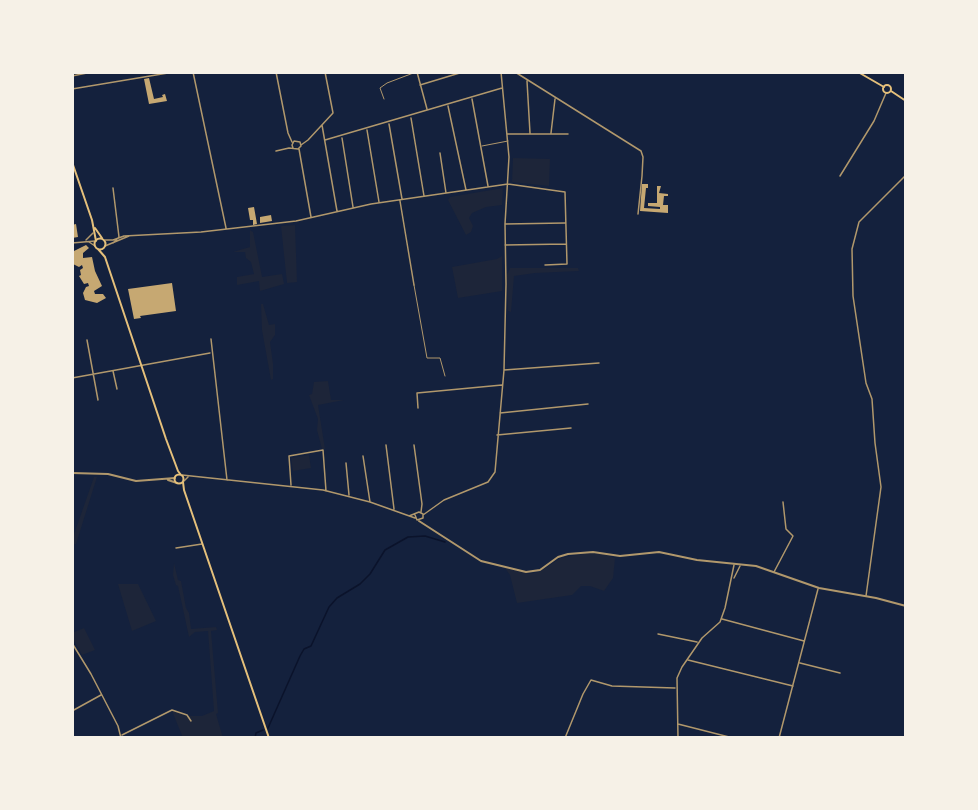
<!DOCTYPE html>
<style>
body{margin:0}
#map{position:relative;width:978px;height:810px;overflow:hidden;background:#14213d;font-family:Lora,serif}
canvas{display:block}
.frame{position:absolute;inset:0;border:74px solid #f6f1e7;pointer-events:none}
</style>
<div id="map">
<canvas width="978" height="810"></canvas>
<div class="frame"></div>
</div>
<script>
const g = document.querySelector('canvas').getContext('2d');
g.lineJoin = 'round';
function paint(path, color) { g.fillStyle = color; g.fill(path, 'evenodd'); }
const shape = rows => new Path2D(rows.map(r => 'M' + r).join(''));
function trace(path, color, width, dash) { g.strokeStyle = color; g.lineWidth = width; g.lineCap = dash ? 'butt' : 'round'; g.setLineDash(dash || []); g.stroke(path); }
paint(shape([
 [513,158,550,159,549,186,512,182],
 [503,188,502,205,486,207,472,213,469,218,473,226,471,232,466,235,448,200,450,197],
 [295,225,297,282,287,283,281,226],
 [250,230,253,232,262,277,282,274,284,284,260,291,259,281,237,285,237,277,254,274,251,262,246,258,245,252,233,252,250,247],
 [502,256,502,291,458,298,452,267,497,259],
 [510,268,578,268,579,271,535,273,514,276,511,312,508,311,507,275],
 [261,304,263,304,269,325,275,324,275,335,270,342,273,364,273,379,271,380,262,330],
 [328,381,331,400,344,400,318,405,325,449,322,449,317,430,318,419,309,395,312,394,314,382],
 [309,455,311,468,293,471,291,458],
 [94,477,97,477,76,544,72,545,72,540],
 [589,553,603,554,615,558,613,578,604,591,590,586,581,586,572,595,517,603,510,575,505,568,529,574,539,572,561,558],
 [174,563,178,580,181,581,186,608,189,613,191,629,216,627,217,630,211,631,218,713,216,714,223,738,183,738,172,711,187,716,202,716,214,711,208,631,195,632,189,637,178,586,176,585,173,575],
 [118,584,138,584,156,621,132,631],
 [84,628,95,650,82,655,72,637,72,633]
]), '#1d2539');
trace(shape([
 [268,728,300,656,304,649,311,646,329,607,337,598,360,584,370,574,385,550,408,537,425,536,445,542],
 [255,738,256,733,263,730]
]), '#0b132b', 1.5);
paint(shape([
 [149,78,154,99,163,97,162,95,165,94,167,101,149,104,144,79],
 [642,184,648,184,648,188,646,188,644,208,660,209,660,207,648,206,648,203,657,203,657,186,661,186,659,193,668,194,668,196,664,196,663,205,668,205,668,213,640,211],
 [254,207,257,224,253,225,253,220,250,220,248,208],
 [271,215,272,221,260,223,260,217],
 [76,224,78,237,72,238,72,225],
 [86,245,89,248,83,253,83,258,92,257,95,271,102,286,94,291,95,294,103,294,106,298,97,303,85,300,83,293,86,287,89,286,88,283,84,284,79,276,81,275,80,270,83,268,82,265,79,267,73,264,72,260,74,251],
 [172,283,176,311,140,316,141,318,134,319,128,289]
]), '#c6a872');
trace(shape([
 [384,99,380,88,387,83,416,72],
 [414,285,427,358,440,358,445,376]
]), '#b1986c', 1);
trace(shape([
 [482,146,508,141]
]), '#b1986c', 1);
trace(shape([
 [193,72,226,228],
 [276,72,288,133,292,142],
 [417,72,427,109],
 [515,72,641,151,643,157,642,176,638,214],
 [72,76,92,72],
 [527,81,530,133],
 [420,85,463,72],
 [72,89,174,72],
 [472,99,488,186],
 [448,106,466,190],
 [411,118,424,196],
 [389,124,402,199],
 [322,125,337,211],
 [367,130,379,202],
 [551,133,555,99],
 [507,134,568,134],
 [342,138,353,207],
 [325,140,502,88],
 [301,145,308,140,333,113,325,72],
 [299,149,311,217],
 [276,151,289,148,298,149,301,146,300,142,294,141,292,145,293,148],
 [440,153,446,193],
 [840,176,874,121,886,93],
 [400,201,414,285],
 [505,224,565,223],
 [86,240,93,233],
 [105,240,113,240,124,236,201,232,296,221,371,204,508,184,565,192,567,264,545,265],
 [89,242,95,246],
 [72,243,95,241],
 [113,243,119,237,113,188],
 [505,245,566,244],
 [105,246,129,236],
 [211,339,227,480],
 [87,340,98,400],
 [504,370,599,363],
 [113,371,117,389],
 [72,378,210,353],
 [418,408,417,393,502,385],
 [500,413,588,404],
 [497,435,571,428],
 [386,445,394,509],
 [414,445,422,504,421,512],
 [363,456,370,502],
 [346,463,349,495],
 [182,475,323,490,370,502,415,518],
 [184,481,188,477],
 [291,485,289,456,323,450,326,491],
 [423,515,444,500,488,482,495,472,504,370,506,284,505,224,509,157,501,72],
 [409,516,419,512,423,514,423,518,417,520,415,515],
 [176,548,202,544],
 [774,572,793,536,786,529,783,502],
 [734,578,740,566],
 [866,596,881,487,875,443,872,399,866,383,853,296,852,249,859,222,906,175],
 [722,619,804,641],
 [658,634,697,642],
 [72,643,91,674,118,726,121,738],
 [688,660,793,686],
 [800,663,840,673],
 [72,711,101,695],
 [678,724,733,738],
 [122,735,172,710,187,715,191,721],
 [565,738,583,694,591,680,612,686,675,688],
 [678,738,677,678,682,667,702,638,720,622,725,608,734,565],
 [779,738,818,589]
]), '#b1986c', 1.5);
trace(shape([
 [72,473,108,474,136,481,175,478],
 [168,480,177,483],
 [419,521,481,561,526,572,540,570,558,557,568,554,593,552,620,556,659,552,697,560,756,566,819,588,876,598,906,606]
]), '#b1986c', 2);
trace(shape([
 [858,72,884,87],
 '883 89a4 4 0 1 1 8 0a4 4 0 1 1-8 0Z',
 [891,91,906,101],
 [72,162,92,220,96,241],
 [95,228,102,238],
 '94.5 244a5.5 5.5 0 1 1 11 0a5.5 5.5 0 1 1-11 0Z',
 [98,249,105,257,166,439,178,471,181,475],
 '174.5 479a4.5 4.5 0 1 1 9 0a4.5 4.5 0 1 1-9 0Z',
 [183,482,184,490,269,738]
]), '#e5c07b', 2);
</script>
